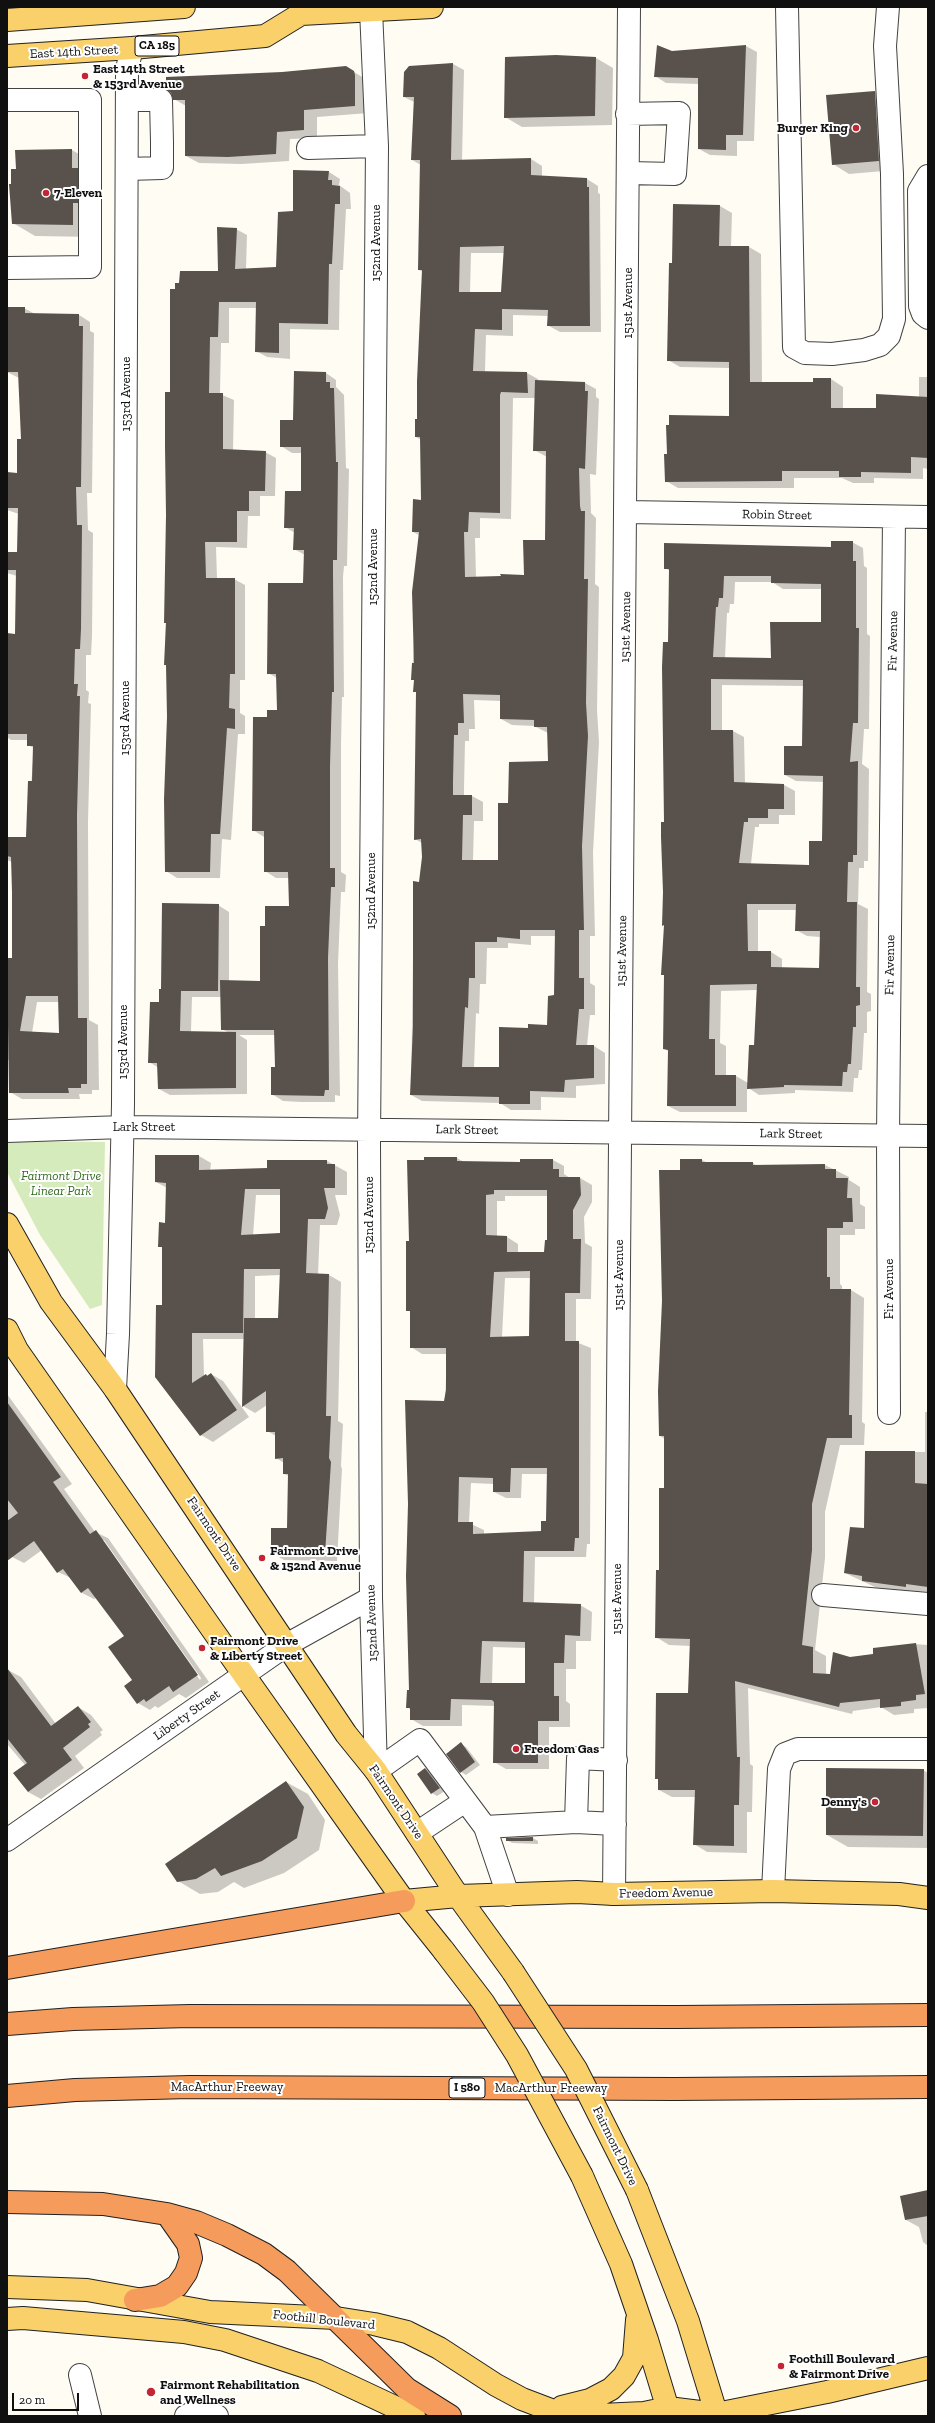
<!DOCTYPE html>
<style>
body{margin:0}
#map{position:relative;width:935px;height:2423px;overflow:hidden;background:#fffcf4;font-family:"Zilla Slab",serif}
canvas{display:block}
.frame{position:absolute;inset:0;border:8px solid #101010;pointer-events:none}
.scale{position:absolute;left:12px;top:2393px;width:67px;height:18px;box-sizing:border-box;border:2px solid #101010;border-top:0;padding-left:5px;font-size:12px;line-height:14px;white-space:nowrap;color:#101010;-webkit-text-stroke:3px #fff;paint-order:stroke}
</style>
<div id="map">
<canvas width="935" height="2423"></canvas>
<div class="frame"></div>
<div class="scale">20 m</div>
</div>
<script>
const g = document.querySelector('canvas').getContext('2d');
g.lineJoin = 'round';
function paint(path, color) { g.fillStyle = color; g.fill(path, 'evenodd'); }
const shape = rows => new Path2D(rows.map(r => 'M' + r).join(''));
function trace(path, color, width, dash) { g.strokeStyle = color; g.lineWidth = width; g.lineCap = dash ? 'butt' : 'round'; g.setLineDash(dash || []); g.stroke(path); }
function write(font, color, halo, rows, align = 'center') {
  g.font = font + ' "Zilla Slab",serif'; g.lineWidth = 4; g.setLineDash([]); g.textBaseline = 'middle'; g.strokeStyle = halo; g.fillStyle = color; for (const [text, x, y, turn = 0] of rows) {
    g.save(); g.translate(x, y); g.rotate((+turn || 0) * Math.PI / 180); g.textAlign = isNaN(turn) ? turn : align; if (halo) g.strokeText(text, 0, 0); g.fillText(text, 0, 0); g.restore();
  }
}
paint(shape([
 [7,1138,9,1141,105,1142,102,1305,90,1309,40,1235,7,1172]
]), '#d6ebbc');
paint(shape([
 [746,46,757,52,754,141,737,141,737,156,710,155,699,149,699,84,666,83,655,76],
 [596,58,613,68,612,125,522,127,505,117],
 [453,64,464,70,462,161,531,159,542,166,542,177,587,179,598,186,598,193,600,194,601,332,560,332,549,326,549,316,513,315,513,336,486,335,485,372,527,373,538,379,538,382,585,383,596,389,596,397,599,399,596,475,590,474,591,513,596,518,595,584,599,587,597,710,599,742,593,853,595,936,590,936,590,983,595,986,595,1015,590,1015,587,1046,594,1046,605,1053,605,1084,576,1086,576,1098,541,1097,541,1110,511,1110,500,1103,422,1101,411,1095,414,882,420,883,423,857,422,843,415,839,417,693,414,691,415,681,412,679,419,535,413,532,422,501,421,440,416,437,418,420,423,272,419,270,421,165,412,160,414,102,404,97],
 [471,253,505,253,504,293,470,293],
 [513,398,536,398,534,450,547,457,546,541,525,577,476,578,475,538,480,538,480,518,511,519],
 [474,700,501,701,501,719,512,725,534,726,548,733,549,762,509,804,499,861,473,861,474,821,483,821,483,802,472,796,464,796,464,789,465,741,469,741,469,729,475,729],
 [531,936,556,936,555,996,548,1026,529,1029,500,1068,474,1068,476,1013,479,1014,480,984,486,984,487,948,508,948,508,943,531,945],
 [346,67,367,80,369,113,317,117,317,138,290,139,289,161,242,164,199,163,186,156,186,106,174,99,282,73],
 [875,92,891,102,895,170,849,174,833,164],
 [72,150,94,163,95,237,35,236,13,223,17,170],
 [329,172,340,179,339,185,350,193,351,209,346,209,343,270,340,270,339,330,290,329,290,359,267,357,256,351,256,308,229,308,229,343,221,343,220,394,234,400,233,451,265,452,276,458,275,496,260,496,260,516,248,516,247,548,216,547,217,579,234,579,245,585,245,680,240,680,240,713,245,716,245,734,238,734,231,840,222,839,220,878,177,878,166,871,168,717,167,666,165,665,170,394,176,290,218,272,236,229,247,235,246,269,277,268,294,212],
 [720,206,732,213,731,247,749,247,761,254,762,383,814,383,831,379,843,387,843,409,877,409,919,397,919,377,928,377,928,469,923,468,923,479,874,478,874,483,853,483,842,478,794,478,794,488,678,488,666,481,730,417,730,368,680,367,668,360,673,264],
 [7,308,24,308,35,314,79,315,90,322,90,331,94,333,92,493,87,493,88,530,93,533,92,636,91,655,86,655,86,690,89,692,88,703,91,704,88,822,89,1020,98,1025,99,1090,92,1090,92,1094,79,1094,80,1099,22,1099,10,1092,10,1060,7,1060,7,959,13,959,12,862,7,860,7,838,27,838,34,748,28,745,28,740,11,740,7,737,7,634,16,635,17,576,7,573,7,553,18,553,19,514,7,510,7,473,18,474,22,440,19,378,7,372],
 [37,1002,59,1002,60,1035,32,1033],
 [326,373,336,380,336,387,344,395,346,468,349,469,347,566,344,566,343,577,344,697,342,697,341,746,341,872,346,875,345,892,341,892,338,964,340,1096,335,1095,335,1102,301,1102,283,1101,272,1094,276,1068,276,1035,239,1035,247,1040,247,1094,170,1095,159,1089,159,1068,149,1062,162,990,218,905,229,912,229,981,261,982,266,927,290,907,290,878,276,878,265,871,264,837,253,830,268,718,278,711,277,678,268,673,304,584,305,555,294,549,295,533,285,527,302,492,302,453,292,453,281,446,293,421],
 [192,997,221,997,222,1029,229,1033,191,1032],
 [852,542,863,548,864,566,867,568,867,634,870,636,869,729,864,729,862,764,869,769,868,861,864,861,864,868,859,868,858,904,868,909,867,992,871,994,871,1011,867,1012,867,1033,864,1033,862,1070,859,1070,858,1078,854,1078,853,1092,795,1090,795,1093,759,1095,747,1087,747,1112,680,1112,668,1106,668,1051,664,1048,665,976,662,974,665,926,663,925,670,571,665,568,832,548],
 [735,582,772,582,783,589,822,589,822,623,772,659,725,658,727,613,729,613,730,604,734,604],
 [722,685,804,686,803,747,785,775,796,781,824,782,823,842,810,866,751,864,755,827,759,827,759,824,779,824,779,815,795,815,795,791,784,785,745,783,744,737,733,731,722,731],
 [758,910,796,910,796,930,807,936,820,937,820,969,782,969,782,959,771,952,758,952],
 [757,990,755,1046,748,1083,736,1076,726,1076,726,1046,720,1043,721,991],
 [199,1156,211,1163,210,1171,268,1169,327,1161,347,1172,347,1195,335,1195,340,1215,337,1225,320,1225,318,1275,329,1275,341,1282,338,1421,343,1424,341,1466,342,1469,337,1561,284,1560,272,1553,288,1529,289,1476,284,1474,284,1463,276,1458,276,1436,267,1431,267,1405,255,1413,243,1406,244,1339,203,1339,204,1376,211,1374,223,1381,249,1417,213,1442,201,1435,163,1306,163,1248,159,1246,166,1224,167,1188,156,1182],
 [256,1195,281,1195,281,1234,253,1236],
 [281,1275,279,1319,255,1319,255,1276],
 [425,1158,457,1158,464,1162,521,1163,553,1160,564,1166,564,1174,570,1178,580,1178,592,1185,592,1202,584,1217,585,1243,592,1247,591,1299,576,1299,576,1342,591,1348,590,1544,587,1544,586,1557,535,1557,534,1603,580,1605,592,1612,591,1641,576,1641,576,1669,566,1669,566,1701,570,1704,570,1727,549,1727,549,1769,506,1769,494,1762,495,1706,462,1705,462,1726,423,1726,411,1719,411,1710,407,1707,445,1402,447,1354,422,1354,411,1347,411,1312,407,1310,410,1242],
 [505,1196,548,1196,548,1241,545,1253,518,1253,518,1244,507,1237,497,1237,497,1201,505,1201],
 [505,1278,531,1278,530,1337,502,1337],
 [522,1474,548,1474,547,1522,542,1532,484,1534,484,1530,469,1523,471,1483,494,1484,494,1492,506,1498,521,1498],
 [493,1647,526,1648,526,1684,492,1684],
 [681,1160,702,1160,708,1163,753,1163,757,1166,825,1165,849,1177,849,1180,860,1187,860,1204,865,1207,865,1229,855,1229,855,1235,840,1235,840,1284,842,1286,842,1290,851,1290,864,1298,862,1422,865,1424,864,1445,840,1445,825,1512,825,1558,815,1650,826,1656,826,1675,831,1675,850,1658,875,1654,913,1644,928,1645,928,1708,914,1709,914,1713,894,1715,881,1707,853,1711,852,1714,748,1688,750,1764,753,1766,752,1812,747,1812,747,1853,707,1852,694,1844,695,1797,672,1797,659,1790,659,1780,656,1778,689,1694,691,1646,669,1645,656,1637,665,1489,665,1439,660,1436],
 [7,1394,72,1484,64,1489,95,1532,108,1538,209,1682,186,1698,179,1694,158,1708,155,1706,150,1710,138,1703,125,1636,96,1598,94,1599,82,1593,71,1578,58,1572,42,1550,24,1563,12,1557,7,1550],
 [102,1540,104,1540,201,1678,200,1680],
 [925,1412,928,1412,928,1592,920,1591,919,1594,877,1588,845,1573,865,1530,866,1452,925,1452],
 [8,1670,21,1677,56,1724,78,1707,91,1715,103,1730,100,1732,102,1735,75,1756,84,1768,41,1799,28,1792,25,1765,7,1744],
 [461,1744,466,1747,480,1765,466,1775,461,1772],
 [426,1769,431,1772,445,1791,437,1796,432,1793,418,1775],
 [923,1770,928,1773,928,1848,848,1847,827,1835],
 [286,1782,308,1794,325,1820,319,1850,284,1873,244,1888,234,1882,218,1892,200,1894,178,1881],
 [533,1838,538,1841,538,1844,512,1843,507,1840],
 [928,2191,928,2246,923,2242,919,2227,906,2220]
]), '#0003');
paint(shape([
 [657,45,672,51,746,45,743,135,726,135,726,150,698,149,698,78,654,77],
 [556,55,596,57,595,116,504,118,505,57],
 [453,63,451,160,531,158,531,175,587,178,587,187,589,187,590,326,547,326,548,310,502,309,502,330,475,329,473,371,527,372,528,393,501,392,500,395,500,513,469,512,468,532,464,532,465,577,501,576,500,574,524,575,523,540,545,540,546,451,533,451,535,380,585,382,585,391,588,391,585,469,579,468,580,506,581,511,585,511,584,579,588,579,586,703,588,736,582,846,584,930,579,930,579,978,584,978,584,1009,579,1009,576,1045,594,1045,594,1078,565,1080,564,1092,530,1091,530,1104,499,1104,499,1097,410,1095,413,1026,413,881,419,882,422,857,421,839,414,840,416,692,413,692,414,680,411,680,412,663,414,663,412,592,419,532,412,532,413,499,421,500,420,437,415,437,415,419,417,419,417,381,422,270,418,270,420,160,411,160,414,97,403,97,404,72,409,66],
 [504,246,501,292,459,292,460,247],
 [463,694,500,695,500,719,534,720,534,727,547,727,548,761,509,762,508,803,498,803,498,860,462,860,463,815,472,815,472,795,453,795,453,782,454,735,458,735,458,723,464,723],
 [520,930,555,930,554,995,548,996,547,1025,528,1024,528,1028,499,1027,499,1067,462,1067,465,1007,468,1008,469,978,475,978,475,942,497,942,497,937,520,939],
 [346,66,354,71,355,75,355,106,304,110,304,130,277,132,276,154,228,157,185,156,185,100,173,100,171,93,166,89,166,77,282,72],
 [875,91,879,161,832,165,826,95],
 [72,149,72,168,78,168,78,203,73,203,73,225,12,224,9,184,11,184,11,169,16,169,15,150],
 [293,170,329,171,328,180,332,180,332,185,340,186,340,204,335,204,332,264,329,264,328,324,279,323,279,353,255,352,256,302,219,302,218,337,210,337,209,393,223,393,223,449,266,451,265,491,249,491,249,511,237,511,237,542,205,542,206,578,235,578,235,674,230,674,229,708,235,709,235,729,227,728,220,834,211,834,210,872,165,872,164,799,167,717,166,665,164,665,166,623,164,623,166,515,165,447,165,392,170,392,170,289,175,289,175,283,179,283,180,271,218,271,217,227,237,228,235,269,276,267,278,212,293,211],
 [673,204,720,205,719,246,749,246,750,382,813,382,813,378,831,378,831,408,876,408,876,394,928,397,928,458,911,457,911,473,861,472,861,477,839,477,839,471,782,471,782,481,665,482,664,454,667,454,666,425,669,425,669,415,729,416,729,362,667,361,669,263,672,263],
 [7,307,25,307,25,313,79,314,79,326,83,326,81,487,76,487,77,525,82,525,81,629,80,649,75,649,74,684,78,684,77,696,80,696,77,815,78,1018,87,1018,87,1084,81,1084,81,1088,68,1088,69,1093,9,1093,7,958,12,958,12,892,11,857,7,856,7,837,26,837,28,781,32,781,33,746,27,746,27,734,7,734,7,633,15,634,16,570,7,570,7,552,17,552,18,508,7,508,7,472,17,473,17,439,21,439,18,372,7,372],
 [26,996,58,996,59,1033,20,1031],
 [294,371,326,372,326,382,330,382,330,388,334,388,336,462,338,462,337,560,333,560,333,571,334,692,332,692,330,766,330,868,335,868,335,887,331,887,328,958,329,1090,325,1090,324,1096,271,1095,271,1067,275,1067,274,1030,221,1030,220,980,260,981,260,926,265,926,265,906,289,906,288,872,264,872,264,831,252,831,253,717,267,717,267,710,277,710,276,674,267,674,268,583,303,583,304,550,293,550,294,528,284,528,285,491,301,491,301,447,280,447,280,420,293,420],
 [831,541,853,541,853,561,856,561,856,628,859,628,858,723,853,723,850,762,858,761,857,855,853,855,853,862,848,862,847,902,857,902,856,987,860,987,860,1005,856,1006,856,1027,853,1027,851,1064,848,1064,847,1072,843,1072,842,1086,784,1085,784,1087,747,1089,749,1045,754,1045,757,984,710,985,709,1039,715,1039,715,1075,736,1075,736,1106,667,1106,668,1050,663,1049,664,975,661,975,664,925,662,926,663,892,661,837,661,822,664,822,662,667,663,642,668,642,669,569,664,569,664,543,831,547],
 [724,576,771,576,771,583,821,584,821,622,770,622,771,658,713,657,716,607,718,607,719,598,723,598],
 [711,679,803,680,802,746,784,746,784,775,823,776,822,841,809,841,809,865,739,863,744,822,748,822,748,818,768,818,768,809,784,809,784,784,734,782,733,730,711,730],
 [747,904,796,904,795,931,820,931,819,968,771,967,771,951,748,951],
 [162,903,219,904,218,991,181,991,180,1031,236,1032,236,1088,158,1089,157,1063,148,1063,150,1002,159,1002,159,989,161,989],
 [155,1155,199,1155,199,1170,267,1168,267,1160,327,1160,327,1164,335,1164,335,1188,324,1188,328,1208,325,1219,308,1219,306,1273,329,1274,326,1416,331,1416,329,1458,331,1462,325,1554,271,1554,271,1528,287,1528,288,1474,283,1474,283,1458,275,1459,275,1432,266,1432,266,1391,242,1407,244,1318,278,1318,280,1269,244,1269,243,1333,192,1333,192,1383,206,1374,207,1376,211,1373,237,1410,200,1436,155,1377,156,1305,162,1305,162,1247,158,1247,159,1222,165,1223,166,1183,155,1182],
 [245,1189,280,1189,280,1233,241,1235],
 [424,1157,457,1157,457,1161,520,1162,520,1159,553,1159,553,1169,559,1169,559,1177,580,1177,581,1195,573,1210,573,1239,581,1239,580,1293,565,1293,565,1341,579,1341,579,1538,575,1538,574,1551,524,1551,523,1602,581,1604,580,1636,565,1635,564,1663,554,1663,554,1696,559,1696,559,1721,538,1721,538,1763,493,1763,494,1702,492,1700,451,1699,450,1720,410,1720,410,1708,406,1708,407,1690,409,1690,406,1576,408,1504,405,1400,444,1401,446,1390,446,1348,410,1348,410,1311,406,1311,406,1241,409,1241,407,1160,424,1160],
 [494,1190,547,1190,547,1240,545,1240,544,1252,507,1252,507,1236,486,1235,486,1195,494,1194],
 [530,1271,529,1336,490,1337,494,1272],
 [511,1468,547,1468,546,1521,541,1521,541,1531,473,1534,473,1522,458,1522,459,1477,493,1478,493,1492,510,1492],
 [482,1641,525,1642,525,1683,480,1683],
 [680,1159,702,1159,702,1162,753,1162,753,1165,825,1164,825,1169,836,1169,836,1178,848,1178,847,1198,852,1198,853,1222,843,1222,843,1228,827,1228,827,1277,830,1277,830,1289,851,1289,849,1415,852,1415,852,1438,827,1438,812,1504,812,1550,802,1645,813,1647,813,1673,830,1674,833,1652,850,1657,873,1654,873,1648,916,1643,925,1694,916,1695,916,1700,901,1702,901,1706,880,1708,880,1699,840,1703,839,1707,735,1681,737,1757,740,1757,739,1805,734,1805,734,1846,693,1845,695,1790,658,1790,658,1779,655,1779,656,1693,688,1693,690,1639,655,1638,656,1570,659,1570,659,1488,664,1488,664,1436,659,1436,658,1391,662,1301,659,1170,680,1170],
 [7,1402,61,1477,53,1482,90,1534,96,1530,198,1675,173,1692,169,1686,146,1702,144,1699,137,1704,124,1686,132,1680,108,1647,124,1636,88,1588,81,1593,63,1569,57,1573,34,1541,7,1561,7,1521,18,1513,7,1499],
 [865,1451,915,1451,915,1483,928,1484,928,1587,906,1584,906,1587,862,1581,862,1576,844,1573,850,1527,864,1528],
 [7,1668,51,1726,78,1706,91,1722,88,1724,90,1727,63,1748,72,1760,28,1792,13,1773,27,1763,7,1738],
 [461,1742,475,1762,460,1773,446,1754],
 [425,1768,440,1788,431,1794,417,1774],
 [826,1768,924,1769,923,1836,826,1835],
 [286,1781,304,1807,297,1838,262,1861,221,1876,215,1868,196,1879,177,1882,165,1864],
 [533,1837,533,1841,506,1841,506,1838],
 [928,2190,928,2216,905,2220,900,2196]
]), '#59514c');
const minor = shape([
 [787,7,794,347,805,353,832,354,864,350,880,345,889,336,894,319,892,174,885,46,888,7],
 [371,10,377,146,369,1142,371,1598,376,1771],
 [7,100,90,100,90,267,7,268],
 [627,114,679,113,675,174,628,173],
 [308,148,377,146],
 [127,169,162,168,162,142,161,100,127,100],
 [928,176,919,191,920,306,923,314,928,318],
 [627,512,928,517],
 [7,1131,123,1127,928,1136],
 [115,1389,118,1334,123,1104,127,69,132,48],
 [889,1413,888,1136,894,517],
 [823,1595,928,1604],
 [376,1771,420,1740,485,1827,576,1822,615,1824],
 [576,1822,578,1758,616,1760],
 [485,1827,508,1895],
 [417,1833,465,1801],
 [7,1840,288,1644,371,1598],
 [773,1891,779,1769,785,1754,798,1749,928,1749],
 [614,1894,629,7],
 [80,2375,90,2416],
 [186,2416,194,2412,217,2416]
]);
const major = shape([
 [7,20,184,7],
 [7,56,132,48,265,36,301,14,432,7],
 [7,1224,51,1302,115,1389,346,1734,376,1771,458,1896,513,1972],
 [7,1330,17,1350,244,1675,404,1901,444,1951],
 [404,1901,458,1896,577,1892,614,1894,773,1891,899,1894,928,1898],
 [582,2176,621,2264,647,2340,670,2416],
 [637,2190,688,2321,717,2416],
 [7,2287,87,2290,210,2312,336,2318,374,2324,407,2332,439,2348,496,2385,522,2399,551,2410,579,2416,644,2413,668,2408,716,2414,827,2392,928,2368],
 [7,2319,23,2318,184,2332,225,2340,318,2371,414,2416],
 [562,2407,590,2400,611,2389,624,2376,634,2358,637,2320]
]);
const highway = shape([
 [7,1968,404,1901],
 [7,2024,73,2019,190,2016,676,2017,928,2015],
 [7,2096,75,2090,190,2087,675,2089,928,2087],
 [7,2202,103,2204,167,2214,196,2222,227,2235,264,2254,287,2271,407,2389,450,2416],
 [135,2300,160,2296,177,2286,186,2273,191,2258,188,2244,167,2214]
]);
trace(minor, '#434343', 24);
trace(major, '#212121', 24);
trace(highway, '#212121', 24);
trace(minor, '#fff', 22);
trace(major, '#f9d069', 22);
trace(highway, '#f59b5b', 22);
const majorBridge = shape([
 [444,1951,483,2002,517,2055,582,2176],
 [513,1972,576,2069,637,2190]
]);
trace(majorBridge, '#212121', 24, []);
trace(majorBridge, '#f9d069', 22);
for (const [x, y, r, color] of [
 [85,76,4,"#c32534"],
 [856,128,4,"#c32534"],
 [46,193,4,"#c32534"],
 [262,1558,4,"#c32534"],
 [202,1648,4,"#c32534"],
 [516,1749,4,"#c32534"],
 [875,1802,4,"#c32534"],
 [781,2366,4,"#c32534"],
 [151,2392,5,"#c32534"]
]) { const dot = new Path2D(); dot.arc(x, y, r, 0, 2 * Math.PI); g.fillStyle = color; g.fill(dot); trace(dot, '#fff', 1.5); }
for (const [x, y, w] of [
 [157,46,44],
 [467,2088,36]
]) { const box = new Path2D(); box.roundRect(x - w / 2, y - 10, w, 20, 3); g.fillStyle = '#fff'; g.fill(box); trace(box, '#101010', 1); }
write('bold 12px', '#101010', null, [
 ["CA 185",157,46],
 ["I 580",467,2088]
]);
write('13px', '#101010', '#fff', [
 ["East 14th Street",74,52,-3],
 ["152nd Avenue",376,243,-90],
 ["151st Avenue",628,303,-90],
 ["153rd Avenue",126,394,-90],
 ["Robin Street",777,515,1],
 ["152nd Avenue",373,567,-90],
 ["151st Avenue",626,627,-89],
 ["Fir Avenue",893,641,-89],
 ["153rd Avenue",125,718,-90],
 ["152nd Avenue",371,891,-90],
 ["151st Avenue",622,951,-89],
 ["Fir Avenue",890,965,-89],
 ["153rd Avenue",123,1042,-90],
 ["Lark Street",144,1127],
 ["Lark Street",467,1130,1],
 ["Lark Street",791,1134,1],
 ["152nd Avenue",369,1215,-90],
 ["151st Avenue",619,1275,-90],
 ["Fir Avenue",889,1289,-90],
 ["Fairmont Drive",214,1534,56],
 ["151st Avenue",617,1599,-90],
 ["152nd Avenue",372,1623,-92],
 ["Liberty Street",187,1715,-35],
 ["Fairmont Drive",396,1802,56],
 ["Freedom Avenue",666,1893,-1],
 ["MacArthur Freeway",227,2087],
 ["MacArthur Freeway",551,2088],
 ["Fairmont Drive",615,2146,64],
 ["Foothill Boulevard",324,2320,6]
]);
write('bold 13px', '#101010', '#fff', [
 ["East 14th Street",93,69],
 ["& 153rd Avenue",93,84],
 ["Burger King",848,128,"right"],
 ["7-Eleven",54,193],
 ["Fairmont Drive",270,1551],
 ["& 152nd Avenue",270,1566],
 ["Fairmont Drive",210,1641],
 ["& Liberty Street",210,1656],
 ["Freedom Gas",524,1749],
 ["Denny's",867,1802,"right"],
 ["Foothill Boulevard",789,2359],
 ["& Fairmont Drive",789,2374],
 ["Fairmont Rehabilitation",160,2385],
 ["and Wellness",160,2400]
], 'left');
write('italic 13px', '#316a1f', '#fff', [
 ["Fairmont Drive",61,1176],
 ["Linear Park",61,1191]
]);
</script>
